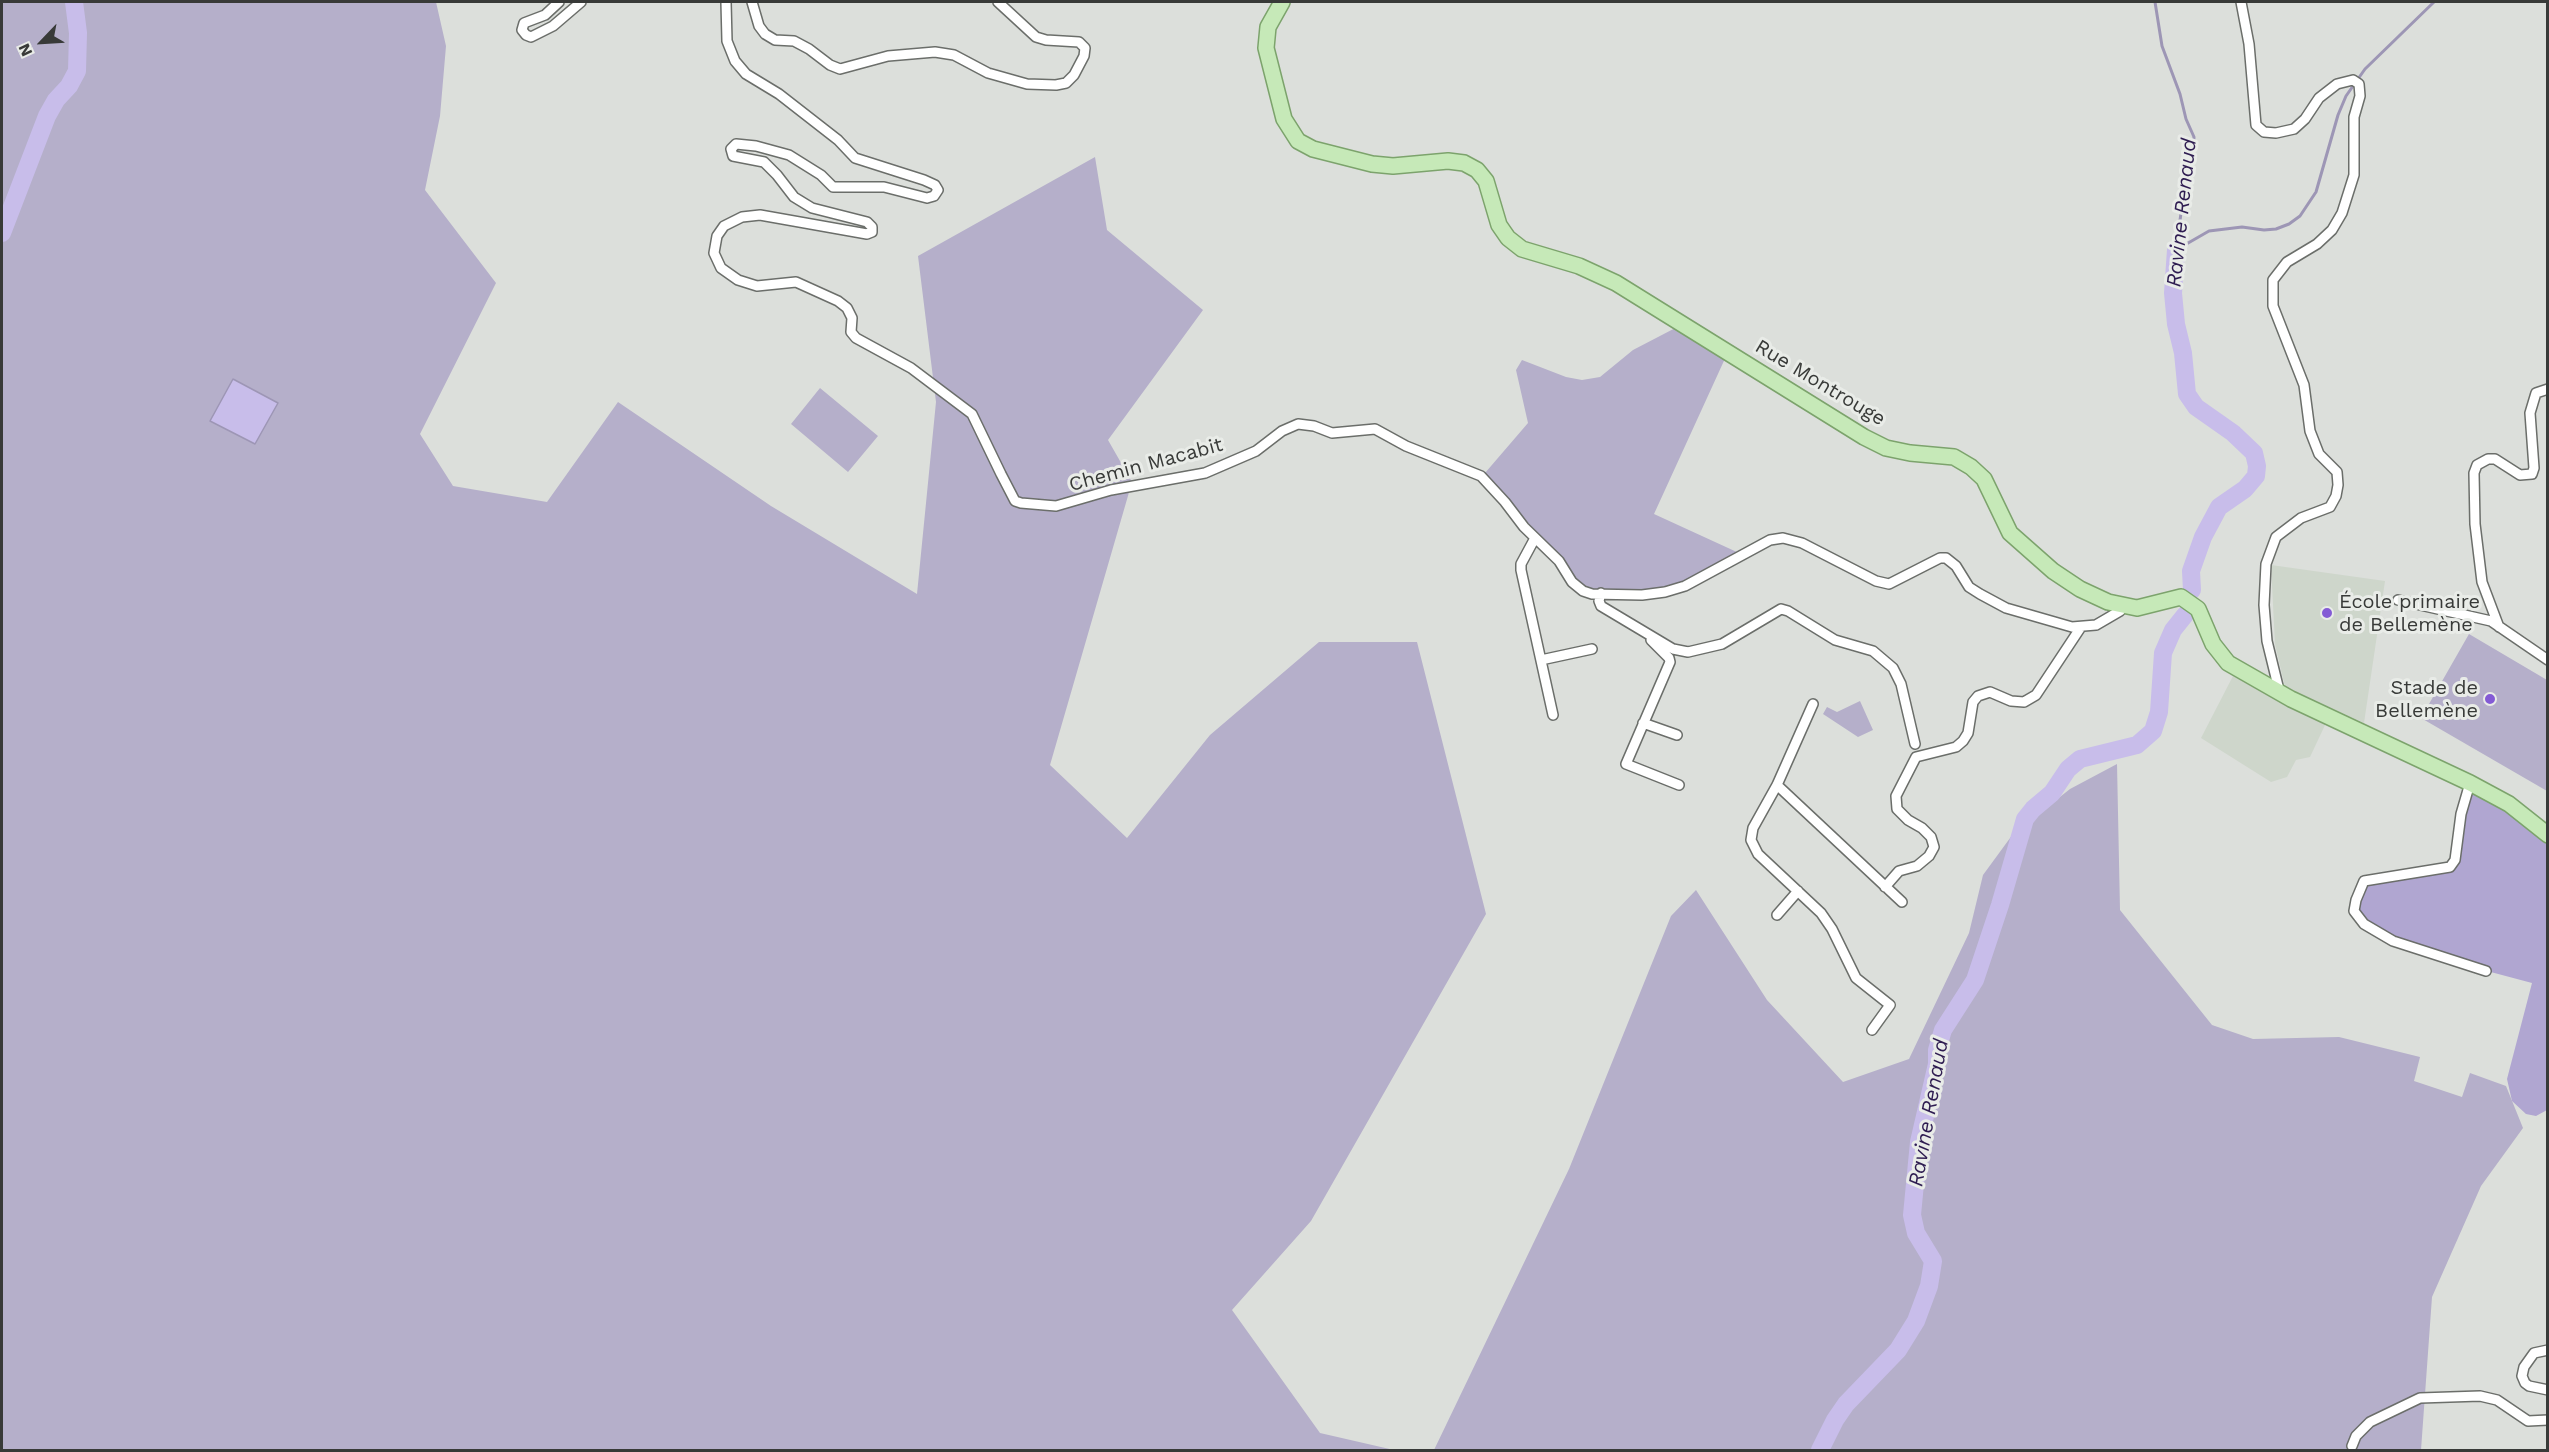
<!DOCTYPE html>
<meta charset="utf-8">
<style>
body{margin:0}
#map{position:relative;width:2549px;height:1452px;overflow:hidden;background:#dcdfdb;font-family:"Work Sans",sans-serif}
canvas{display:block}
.frame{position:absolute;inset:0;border:3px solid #383a38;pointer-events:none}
.north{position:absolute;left:12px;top:12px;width:60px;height:60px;-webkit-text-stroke:4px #e9ece8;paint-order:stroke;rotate:245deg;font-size:16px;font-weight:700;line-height:24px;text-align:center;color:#383a38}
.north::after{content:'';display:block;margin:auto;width:21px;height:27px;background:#383a38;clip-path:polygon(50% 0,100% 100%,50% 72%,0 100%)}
</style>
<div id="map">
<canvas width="2549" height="1452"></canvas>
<div class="frame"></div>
<div class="north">N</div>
</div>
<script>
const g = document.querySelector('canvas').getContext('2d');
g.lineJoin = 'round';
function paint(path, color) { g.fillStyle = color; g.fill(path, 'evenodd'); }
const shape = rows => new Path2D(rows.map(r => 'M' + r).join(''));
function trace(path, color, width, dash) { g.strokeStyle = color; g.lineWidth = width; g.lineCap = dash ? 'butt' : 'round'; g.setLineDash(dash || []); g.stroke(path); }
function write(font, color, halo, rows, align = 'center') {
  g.font = font + ' "Work Sans",sans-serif'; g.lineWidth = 6; g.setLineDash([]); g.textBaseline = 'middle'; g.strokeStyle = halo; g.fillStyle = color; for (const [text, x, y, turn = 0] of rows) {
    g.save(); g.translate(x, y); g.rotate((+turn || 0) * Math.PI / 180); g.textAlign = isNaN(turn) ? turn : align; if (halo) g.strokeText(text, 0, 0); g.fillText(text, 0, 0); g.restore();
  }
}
paint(shape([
 [2271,565,2385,581,2364,723,2285,687,2275,644],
 [2233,676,2326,723,2310,757,2296,760,2287,777,2271,782,2201,738]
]), '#ced6cb');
paint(shape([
 [2,2,436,2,446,46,440,116,425,190,496,283,420,434,453,486,547,502,618,402,771,506,917,594,936,402,918,256,1095,157,1107,230,1203,310,1108,440,1132,482,1050,765,1127,838,1210,735,1319,642,1417,642,1486,914,1311,1221,1232,1310,1320,1433,1394,1450,2,1450],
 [1683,324,1728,352,1654,514,1739,553,1665,592,1583,591,1524,527,1485,473,1528,423,1516,370,1522,360,1566,377,1582,380,1600,377,1633,350],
 [820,388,878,436,848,472,791,424],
 [2469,634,2547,680,2547,791,2421,718],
 [1860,701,1873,730,1858,737,1823,714,1827,707,1837,712],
 [2117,764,2120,910,2212,1025,2253,1039,2339,1037,2420,1057,2414,1081,2462,1097,2470,1073,2506,1086,2523,1128,2481,1186,2432,1297,2421,1450,1434,1450,1569,1169,1671,916,1696,890,1767,1000,1843,1082,1909,1059,1969,933,1983,875,2013,834,2070,789]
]), '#b5afca');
paint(shape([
 [2470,783,2547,835,2547,1110,2536,1116,2526,1114,2512,1101,2507,1079,2532,983,2457,963,2393,941,2354,911,2364,881,2450,867]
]), '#b0a6d1');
const water = shape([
 [233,379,278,403,255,444,210,421,233,379]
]);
paint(water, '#c8bdea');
trace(water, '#9d96b5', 1.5);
trace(shape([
 [2155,2,2162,46,2180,94,2186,119,2194,137,2192,170,2181,213,2176,250],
 [2176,250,2209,231,2242,227,2264,230,2276,229,2289,224,2300,216,2316,192,2338,115,2346,96,2365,69,2434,2]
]), '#9d96b5', 3);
trace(shape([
 [2,233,47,116,56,100,69,86,77,71,78,33,74,2],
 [2176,250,2173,293,2176,324,2183,353,2187,394,2196,407,2233,433,2254,453,2257,466,2256,476,2245,489,2219,507,2203,537,2191,571,2192,590],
 [1820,1450,1835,1420,1846,1404,1898,1350,1916,1321,1929,1286,1933,1261,1916,1233,1912,1215,1919,1142,1937,1064,1937,1050,1943,1030,1975,980,2000,905,2025,819,2033,809,2052,793,2068,769,2080,759,2137,745,2153,731,2159,712,2163,653,2173,630,2185,615]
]), '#c8bdea', 18);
const minor = shape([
 [559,2,545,15,524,23,522,30,526,35,531,37,553,26,581,2],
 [726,2,727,41,735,61,746,74,779,94,838,140,855,158,924,180,935,185,938,190,934,196,927,198,884,187,833,187,821,175,789,155,756,146,736,144,731,149,733,156,764,162,777,175,794,197,812,208,867,222,872,227,872,232,867,234,760,215,742,217,724,226,717,236,714,253,721,268,738,280,757,286,796,282,838,301,847,308,852,318,851,332,856,338,911,368,972,414,1001,474,1015,501,1021,503,1056,506,1111,490,1205,473,1256,451,1282,431,1298,424,1314,426,1332,433,1375,429,1406,446,1481,476,1505,502,1524,527,1559,561,1572,582,1583,591,1592,594,1642,595,1665,592,1685,586,1770,540,1783,538,1802,543,1876,581,1889,584,1940,558,1946,558,1956,566,1969,587,1980,594,2006,608,2072,627,2096,625,2120,611,2125,605],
 [752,2,759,26,765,34,775,40,794,41,809,49,830,65,840,69,888,56,935,52,954,55,988,73,1027,84,1056,85,1066,83,1074,75,1084,56,1085,48,1079,42,1046,40,1036,37,998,2],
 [2241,2,2249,44,2256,125,2264,132,2276,133,2294,129,2305,119,2319,98,2337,84,2353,80,2359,84,2360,96,2354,117,2354,175,2342,213,2332,230,2317,244,2287,262,2273,280,2273,306,2304,385,2310,431,2319,454,2337,472,2338,485,2336,496,2330,507,2301,518,2276,537,2266,564,2264,605,2267,641,2279,690],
 [1535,538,1521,564,1521,570,1553,715],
 [1601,593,1599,601,1601,606,1673,649,1688,652,1722,644,1781,609,1788,611,1835,640,1873,651,1893,668,1901,684,1915,744],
 [2398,600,2491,621,2548,660],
 [2499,627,2482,582,2475,524,2474,473,2477,465,2488,459,2495,459,2520,475,2532,474,2534,468,2530,413,2536,393,2548,389],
 [1651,640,1669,658,1670,662,1626,764,1679,785],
 [1541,660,1592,649],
 [1813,704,1777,785,1753,828,1751,840,1758,854,1821,913,1832,929,1856,978,1890,1005,1872,1030],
 [1643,723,1677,735],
 [2470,783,2461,814,2455,860,2450,867,2364,881,2356,900,2354,911,2364,924,2393,941,2486,971],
 [1777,785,1902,902],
 [1885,887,1899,871,1917,866,1929,856,1934,847,1931,837,1922,828,1908,820,1897,809,1896,796,1916,757,1956,747,1963,741,1968,733,1973,702,1978,696,1990,692,2011,701,2024,702,2036,695,2081,627],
 [1777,915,1798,891],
 [2548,1350,2534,1353,2524,1367,2522,1376,2525,1383,2529,1386,2548,1390],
 [2352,1446,2356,1436,2370,1422,2420,1398,2480,1396,2497,1400,2528,1421,2548,1420]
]);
const primary = shape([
 [1282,2,1268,27,1266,48,1284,119,1298,141,1313,149,1372,164,1393,166,1448,161,1464,163,1477,170,1486,181,1499,225,1508,238,1522,249,1579,266,1616,283,1864,437,1886,448,1910,453,1954,457,1971,467,1984,479,2010,533,2053,571,2080,589,2108,602,2137,608,2181,597,2198,609,2213,644,2228,663,2291,699,2470,783,2509,804,2548,835]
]);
trace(minor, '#6b6e6a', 12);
trace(primary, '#7ca36c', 18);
trace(minor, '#fff', 9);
trace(primary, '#c6e9b8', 15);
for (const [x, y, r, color] of [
 [2327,613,6,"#845bd5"],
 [2490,699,6,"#845bd5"]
]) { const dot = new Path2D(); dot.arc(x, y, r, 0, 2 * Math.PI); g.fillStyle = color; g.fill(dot); trace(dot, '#e9ece8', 2); }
write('20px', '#383a38', '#e9ece8', [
 ["Rue Montrouge",1820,383,31],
 ["Chemin Macabit",1146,465,-15]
]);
write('20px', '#383a38', '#e9ece8', [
 ["École primaire",2339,602],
 ["de Bellemène",2339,625],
 ["Stade de",2478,688,"right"],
 ["Bellemène",2478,711,"right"]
], 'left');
write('italic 21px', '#2e1c51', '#e9ece8', [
 ["Ravine Renaud",2182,213,-84],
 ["Ravine Renaud",1929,1113,-80]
]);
</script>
